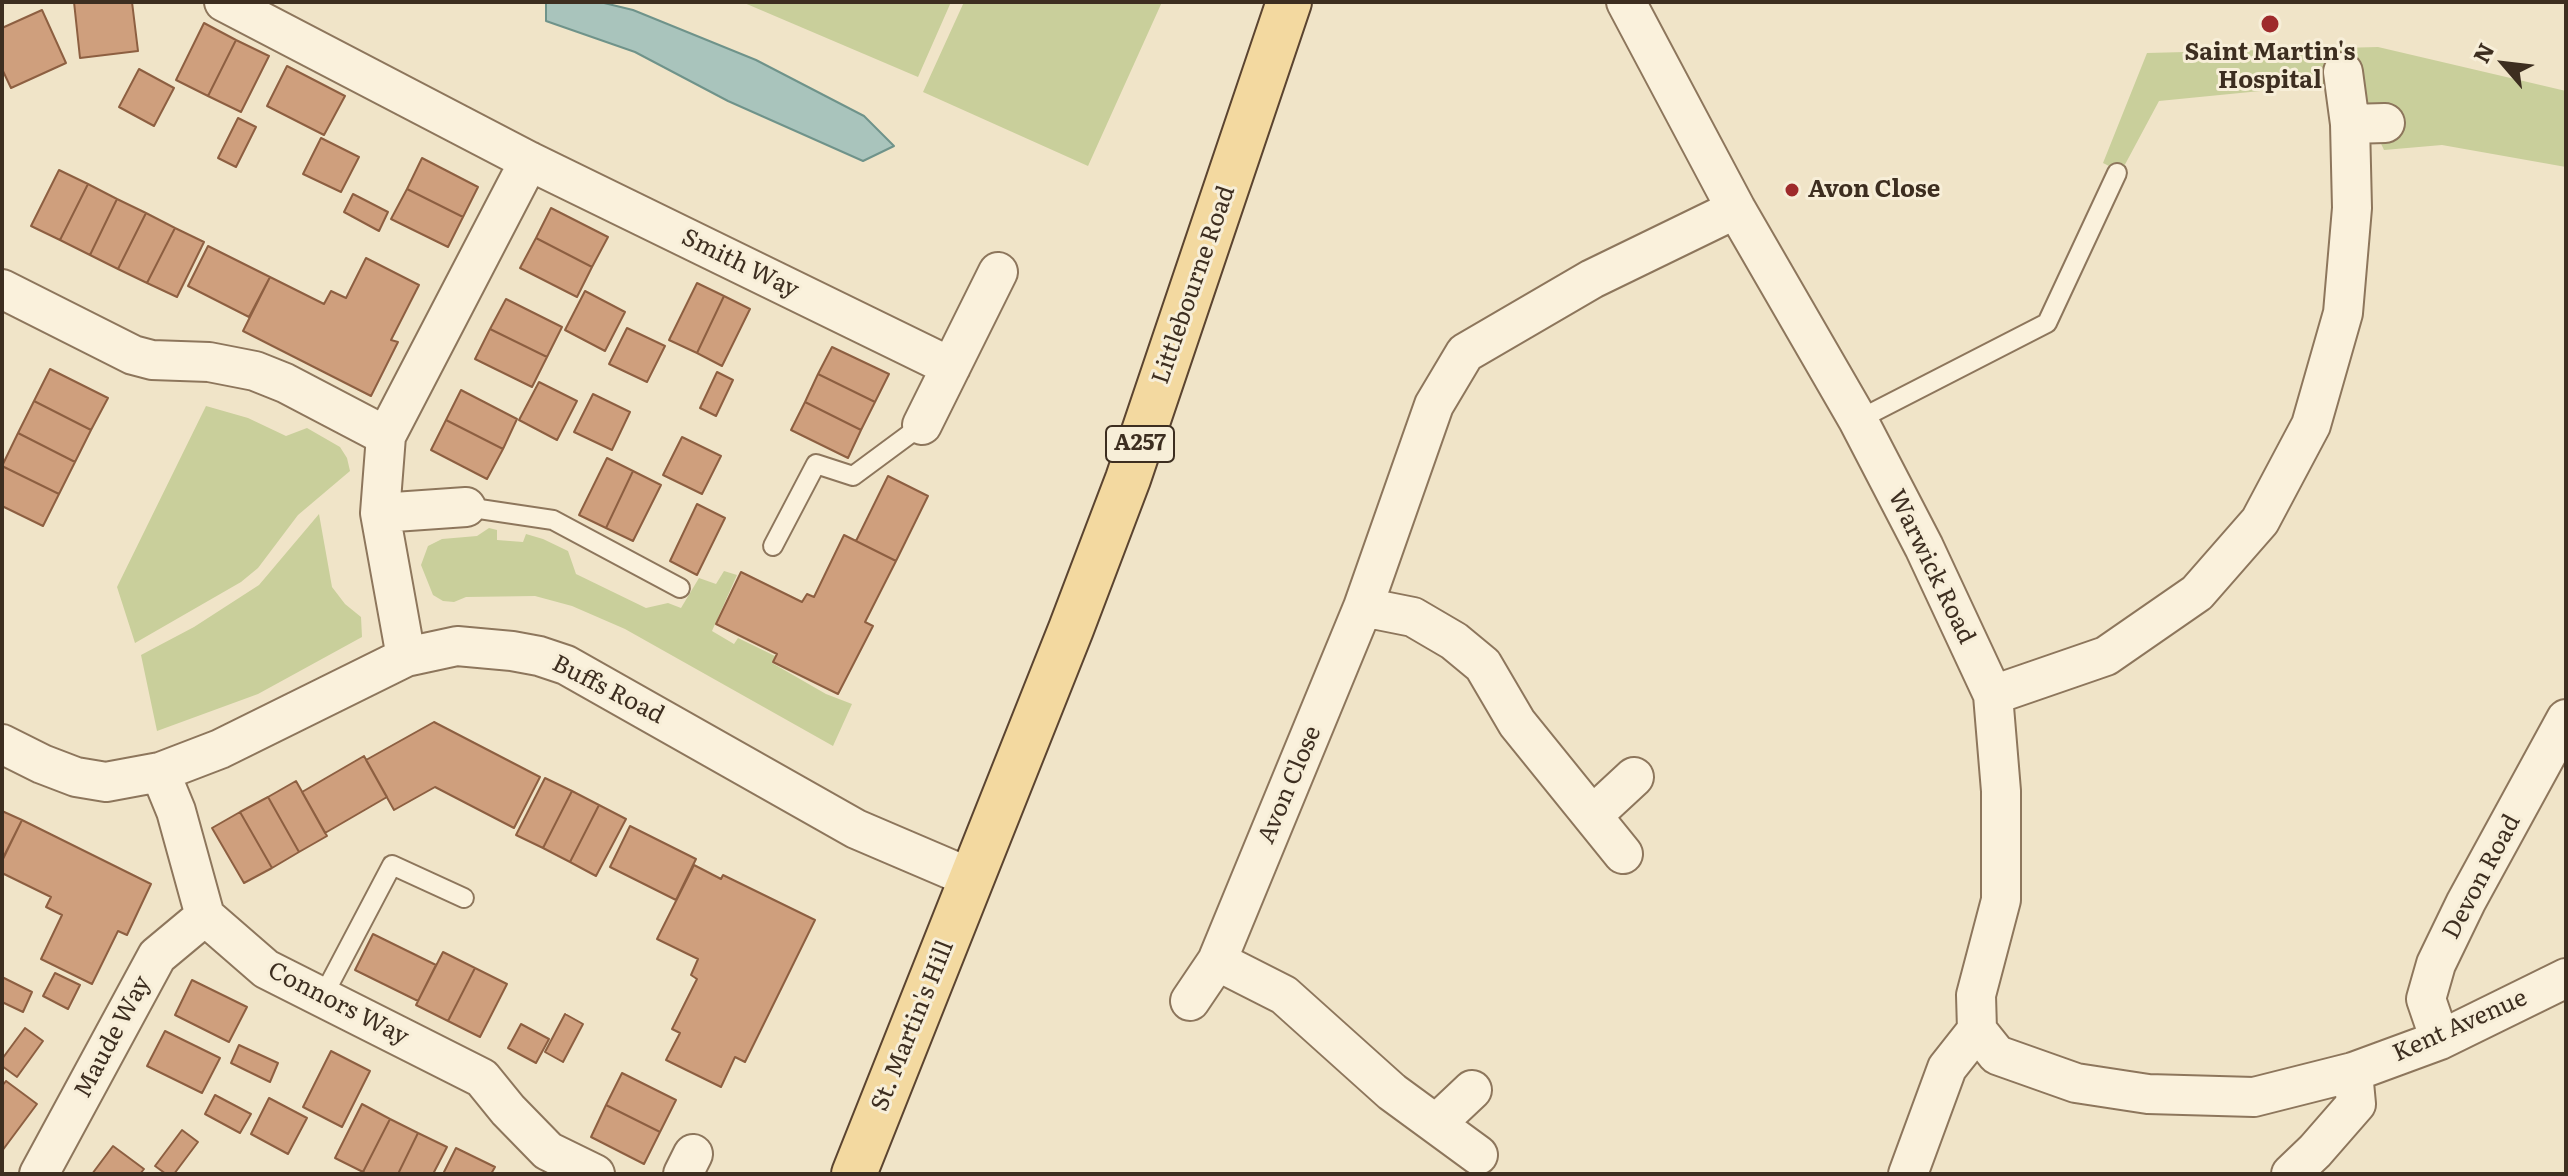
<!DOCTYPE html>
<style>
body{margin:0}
#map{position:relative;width:2568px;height:1176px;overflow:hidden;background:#f0e4c8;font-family:Literata,serif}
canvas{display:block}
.frame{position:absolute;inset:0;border:4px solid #3d2e20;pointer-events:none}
.north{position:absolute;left:2464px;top:24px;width:80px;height:80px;-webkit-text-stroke:6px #f7eed8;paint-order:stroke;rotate:298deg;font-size:22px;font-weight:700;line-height:32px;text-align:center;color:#3d2e20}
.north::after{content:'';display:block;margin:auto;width:28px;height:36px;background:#3d2e20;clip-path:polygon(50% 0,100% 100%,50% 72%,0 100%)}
</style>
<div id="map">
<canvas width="2568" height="1176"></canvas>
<div class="frame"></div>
<div class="north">N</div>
</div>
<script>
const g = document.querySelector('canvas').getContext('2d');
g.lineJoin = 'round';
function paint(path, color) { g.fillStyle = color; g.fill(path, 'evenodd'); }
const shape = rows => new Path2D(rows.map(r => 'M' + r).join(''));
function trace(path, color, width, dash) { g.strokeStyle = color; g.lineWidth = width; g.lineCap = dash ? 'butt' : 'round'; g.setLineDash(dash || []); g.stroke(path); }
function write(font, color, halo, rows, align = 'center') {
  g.font = font + ' Literata,serif'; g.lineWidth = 6; g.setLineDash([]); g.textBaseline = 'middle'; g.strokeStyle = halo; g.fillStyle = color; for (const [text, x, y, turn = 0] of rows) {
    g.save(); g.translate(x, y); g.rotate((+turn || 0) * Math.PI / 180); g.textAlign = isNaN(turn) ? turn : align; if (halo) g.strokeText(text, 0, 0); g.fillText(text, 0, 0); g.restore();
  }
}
paint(shape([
 [742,2,951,2,918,77],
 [964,2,1162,2,1088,166,923,92],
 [2378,47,2566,91,2566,167,2442,145,2384,150,2363,106,2351,87,2321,85,2159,101,2121,172,2103,163,2147,53],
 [206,406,248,418,286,436,307,428,340,447,347,458,350,471,298,515,258,568,241,582,135,643,117,587],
 [319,514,332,587,345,604,361,617,362,637,258,694,157,731,141,655,194,627,259,585],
 [489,528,497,530,497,540,523,542,526,534,543,539,568,551,576,574,646,608,668,603,681,608,699,578,716,584,724,571,737,575,712,631,734,644,738,638,775,656,772,663,826,694,852,704,833,746,625,629,572,606,535,596,466,597,454,602,443,601,433,595,421,565,428,546,442,539,477,536]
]), '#c9cf9b');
const water = shape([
 [546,2,600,2,633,10,756,60,864,116,894,146,863,161,728,101,635,52,546,21,546,2]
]);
paint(water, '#a9c4bc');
trace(water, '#6f938a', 2);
const building = shape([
 [74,2,132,2,138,51,80,58,74,2],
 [42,10,66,63,11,88,2,69,2,28,42,10],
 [204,23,236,40,208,96,176,80,204,23],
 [236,40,269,56,241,112,208,96,236,40],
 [287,66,345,96,324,135,267,106,287,66],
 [139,69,174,88,154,126,119,107,139,69],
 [238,118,256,127,236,167,218,158,238,118],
 [321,138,359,157,341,192,303,174,321,138],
 [422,158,478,187,463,217,407,189,422,158],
 [59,170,88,184,60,240,31,226,59,170],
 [88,184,117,199,90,255,60,240,88,184],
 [407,189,463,217,448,247,391,219,407,189],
 [353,194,388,212,379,231,344,212,353,194],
 [117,199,146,213,118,269,90,255,117,199],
 [551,208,608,237,592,267,536,238,551,208],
 [146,213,175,228,147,283,118,269,146,213],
 [175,228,204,242,177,297,147,283,175,228],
 [536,238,592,267,577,297,520,268,536,238],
 [208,246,270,277,249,317,188,286,208,246],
 [366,258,419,285,391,340,398,342,371,396,243,331,270,277,324,304,331,291,346,298,366,258],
 [697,283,724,296,697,353,669,340,697,283],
 [585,291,625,312,605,351,565,330,585,291],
 [724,296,750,309,722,366,697,353,724,296],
 [506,299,562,327,547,357,490,329,506,299],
 [627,328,665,346,647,382,609,364,627,328],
 [490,329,547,357,532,387,475,359,490,329],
 [832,347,889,374,875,402,818,374,832,347],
 [50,369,108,398,91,430,34,401,50,369],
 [717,372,733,380,716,416,700,408,717,372],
 [818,374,875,402,861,430,805,402,818,374],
 [539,382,577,401,557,440,519,420,539,382],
 [461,390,517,419,503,449,446,420,461,390],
 [593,394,630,412,612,450,574,432,593,394],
 [34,401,91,430,75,462,18,433,34,401],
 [805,402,861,430,848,458,791,430,805,402],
 [446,420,503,449,487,479,431,450,446,420],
 [18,433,75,462,59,494,2,466,18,433],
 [682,437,721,456,702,494,663,475,682,437],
 [607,458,633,471,606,528,579,515,607,458],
 [2,466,59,494,43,526,2,506,2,466],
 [633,471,661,485,633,541,606,528,633,471],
 [888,476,928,496,896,561,856,541,888,476],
 [697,504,725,518,697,575,670,561,697,504],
 [844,535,896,561,865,622,873,626,838,694,773,662,777,654,716,624,741,572,802,602,807,594,814,597,844,535],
 [434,722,540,777,514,828,435,787,394,810,366,760,434,722],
 [364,756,387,797,325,833,302,792,364,756],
 [545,778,572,791,543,848,516,835,545,778],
 [296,781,327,836,299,852,268,797,296,781],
 [572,791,599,805,570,862,543,848,572,791],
 [268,797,299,852,272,868,240,812,268,797],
 [599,805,626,819,596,876,570,862,599,805],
 [2,811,22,820,2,860,2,811],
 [240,812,272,868,244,883,212,828,240,812],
 [22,820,151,884,127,935,118,931,92,984,41,959,62,915,46,907,51,897,2,873,2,861,22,820],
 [630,826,696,859,676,900,610,867,630,826],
 [694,865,721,879,723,875,815,920,745,1062,735,1057,721,1087,666,1060,680,1033,672,1029,697,979,691,975,698,959,657,939,694,865],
 [373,934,436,965,418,1001,355,970,373,934],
 [443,952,475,968,448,1021,416,1005,443,952],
 [475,968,507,984,480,1037,448,1021,475,968],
 [55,973,80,985,68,1009,43,996,55,973],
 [2,977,32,992,23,1012,2,1002,2,977],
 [192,980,247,1007,229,1042,175,1015,192,980],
 [565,1014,583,1024,563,1062,545,1052,565,1014],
 [521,1024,549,1039,536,1063,508,1048,521,1024],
 [25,1028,43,1041,17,1077,2,1066,2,1059,25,1028],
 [165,1031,220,1058,202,1093,147,1066,165,1031],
 [239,1045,278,1063,270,1082,231,1063,239,1045],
 [331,1051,370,1071,342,1127,303,1107,331,1051],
 [622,1073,676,1100,660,1132,606,1105,622,1073],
 [6,1081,37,1104,2,1151,2,1086,6,1081],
 [215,1095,251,1114,240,1133,205,1114,215,1095],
 [269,1098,307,1118,288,1154,251,1134,269,1098],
 [362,1104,390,1119,363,1172,335,1158,362,1104],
 [606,1105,660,1132,644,1164,591,1137,606,1105],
 [390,1119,418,1133,398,1174,367,1174,363,1172,390,1119],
 [182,1130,198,1142,174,1174,166,1174,155,1166,182,1130],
 [418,1133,447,1147,433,1174,398,1174,418,1133],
 [113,1146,144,1169,140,1174,92,1174,113,1146],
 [456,1148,495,1167,491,1174,443,1174,456,1148]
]);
paint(building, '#cf9f7d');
trace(building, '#8d5f41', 2);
const service = shape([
 [1858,420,2047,323,2117,173],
 [466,507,553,520,680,588],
 [773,546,816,464,853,476,922,425],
 [322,998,392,865,464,898]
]);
const minor = shape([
 [224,2,529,161,951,367],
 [1626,2,1736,209,1858,420,1924,547,1993,695,2001,791,2001,900,1976,995,1977,1030,1947,1068,1908,1174],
 [2350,124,2385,123],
 [2,289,133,355,152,360,209,362,255,371,285,383,386,436],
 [922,425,998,272],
 [380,513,466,507],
 [1363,607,1413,617,1454,641,1483,665,1517,723,1623,854],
 [406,657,380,513,386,436,529,161],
 [1993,695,2106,656,2197,593,2260,521,2311,425,2343,313,2352,208,2350,124,2343,72],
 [2,744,42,764,76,777,106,782,160,772,220,749,406,657,457,646,512,651,539,656,566,665,856,829,973,879],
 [160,772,176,811,205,916,266,969,482,1078,508,1110,548,1151,595,1174],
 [1593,815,1634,777],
 [1217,961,1284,995,1392,1092,1478,1155],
 [1190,1001,1217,961,1363,607,1434,405,1465,353,1592,279,1736,209],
 [1977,1030,1997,1055,2076,1083,2148,1094,2254,1097,2353,1072,2440,1040,2566,978],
 [2440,1040,2426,999,2436,964,2466,902,2566,719],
 [1437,1123,1472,1090],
 [39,1174,157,956,205,916],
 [683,1174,693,1154],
 [2291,1174,2315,1151,2356,1104,2353,1072]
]);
const primary = shape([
 [854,1174,1071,629,1128,479,1289,2]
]);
trace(service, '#8d765c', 22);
trace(minor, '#8d765c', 42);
trace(primary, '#5b4430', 48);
trace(service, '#faf1dc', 18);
trace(minor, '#faf1dc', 38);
trace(primary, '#f3d9a0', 44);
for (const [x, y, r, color] of [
 [2270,24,10,"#9e2a2b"],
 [1792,190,8,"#9e2a2b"]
]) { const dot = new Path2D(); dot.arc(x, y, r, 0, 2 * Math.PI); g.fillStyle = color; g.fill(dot); trace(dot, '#f7eed8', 3); }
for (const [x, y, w] of [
 [1140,444,68]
]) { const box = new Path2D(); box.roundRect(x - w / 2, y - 18, w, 36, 6); g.fillStyle = '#f7eed8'; g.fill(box); trace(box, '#3d2e20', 2); }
write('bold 22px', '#3d2e20', null, [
 ["A257",1140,444]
]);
write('bold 24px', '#3d2e20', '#f7eed8', [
 ["Saint Martin's",2270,53],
 ["Hospital",2270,81],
 ["Avon Close",1808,190,"left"]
]);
write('24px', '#3d2e20', '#f7eed8', [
 ["Smith Way",740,264,26],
 ["Littlebourne Road",1194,285,-71],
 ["Warwick Road",1931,567,64],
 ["Buffs Road",608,690,27],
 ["Avon Close",1290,785,-67],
 ["Devon Road",2482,877,-62],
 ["Connors Way",338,1004,27],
 ["St. Martin's Hill",913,1026,-68],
 ["Kent Avenue",2460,1026,-24],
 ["Maude Way",113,1037,-62]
]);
</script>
